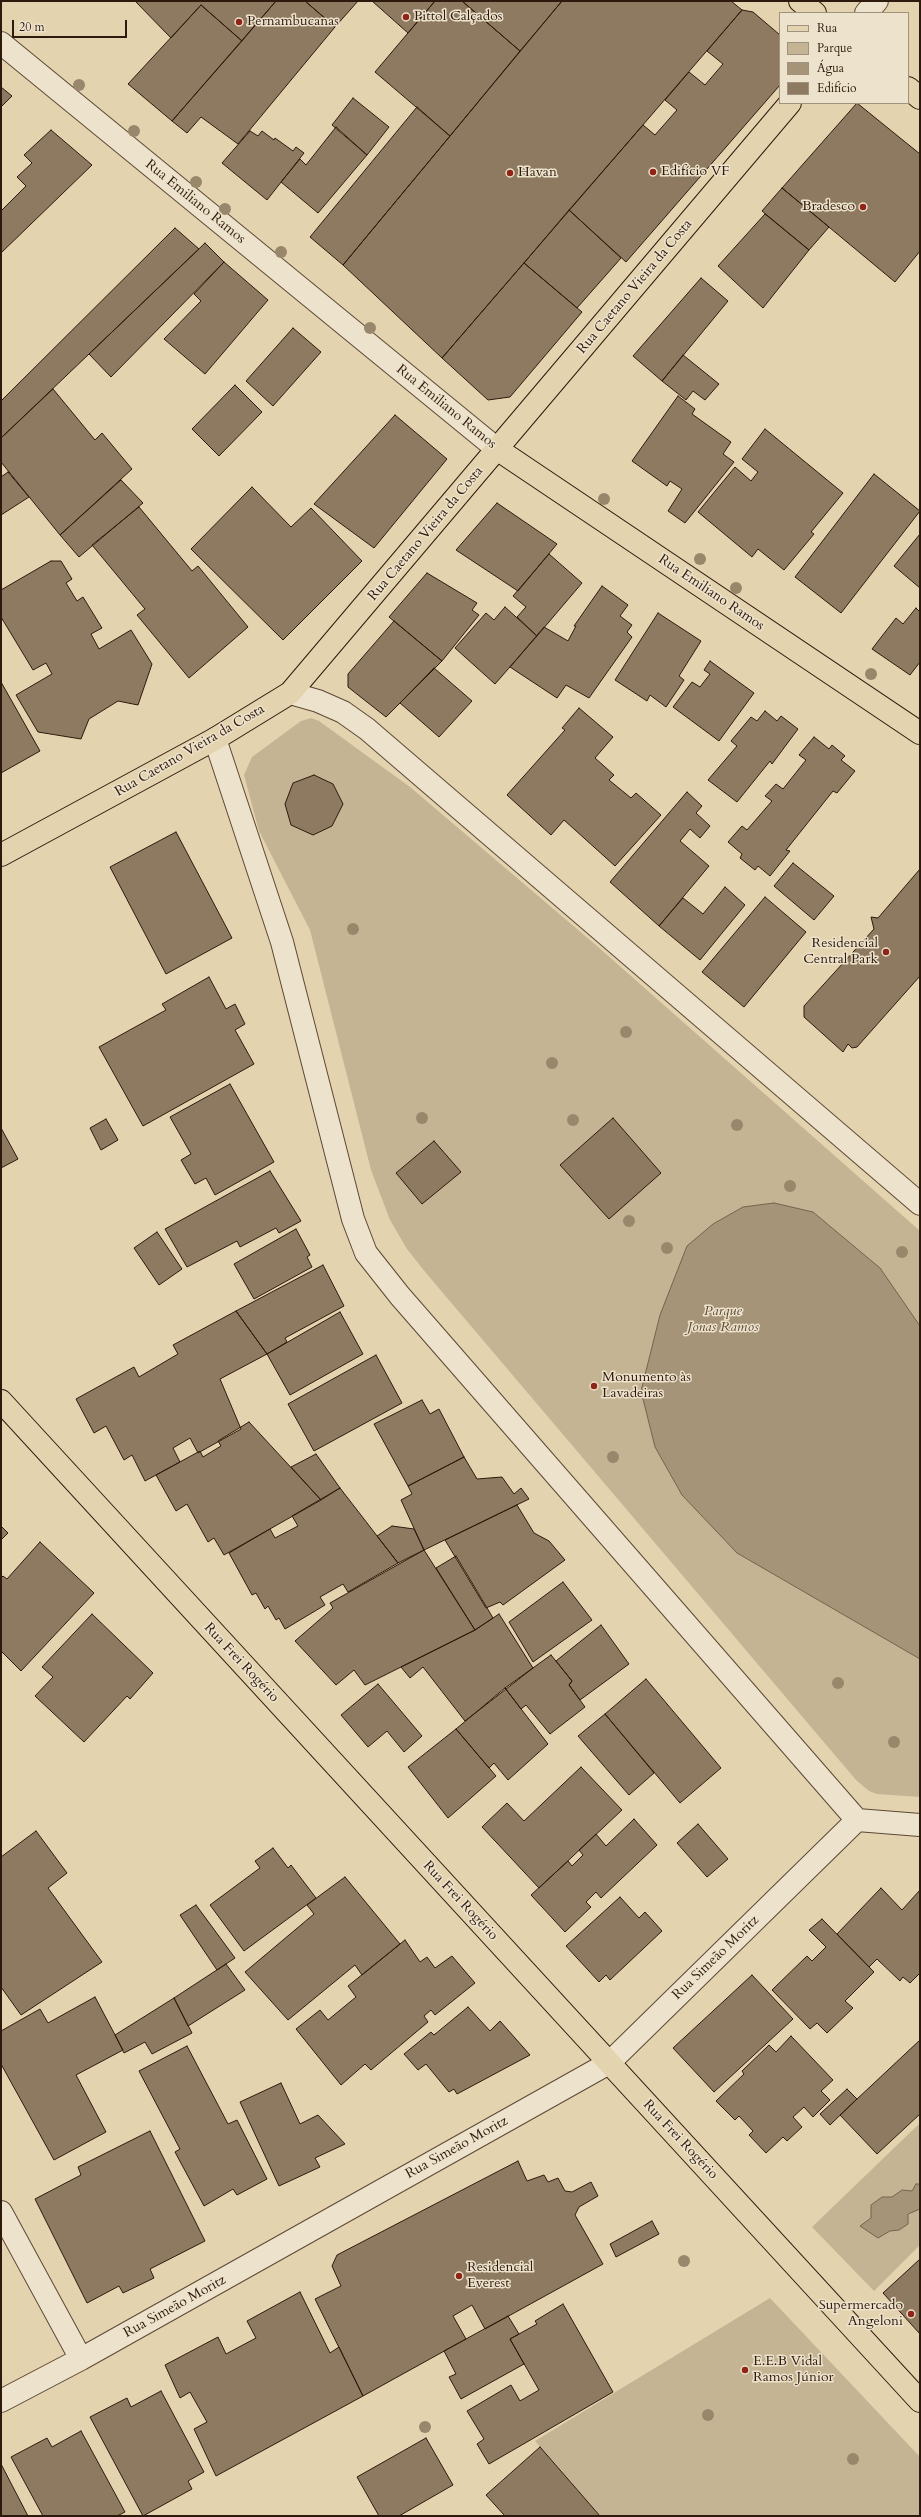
<!DOCTYPE html>
<meta charset="utf-8">
<style>
body{margin:0}
#map{position:relative;width:921px;height:2517px;overflow:hidden;background:#e4d3af;font-family:Cardo,serif}
canvas{display:block}
.frame{position:absolute;inset:0;border:2px solid #2e1a0d;pointer-events:none}
.legend{position:absolute;left:779px;top:12px;width:130px;height:92px;box-sizing:border-box;background:#ede2cb;border:1px solid #a1927f;margin:0;padding:5px 7px;list-style:none;font-size:12px;color:#2e1a0d}
.legend li{display:flex;align-items:center;gap:8px;height:20px}
.legend b{width:20px;border:1px solid #a1927f}
.scale{position:absolute;left:12px;top:20px;width:115px;height:18px;box-sizing:border-box;border:2px solid #2e1a0d;border-top:0;padding-left:5px;font-size:12px;line-height:14px;white-space:nowrap;color:#2e1a0d;-webkit-text-stroke:3px #ede2cb;paint-order:stroke}
</style>
<div id="map">
<canvas width="921" height="2517"></canvas>
<div class="frame"></div>
<ul class="legend">
<li><b style="height:5px;background:#e4d3af"></b>Rua</li>
<li><b style="height:11px;background:#c5b493"></b>Parque</li>
<li><b style="height:11px;background:#a69478"></b>Água</li>
<li><b style="height:11px;background:#8d7a61"></b>Edifício</li>
</ul>
<div class="scale">20 m</div>
</div>
<script>
const g = document.querySelector('canvas').getContext('2d');
g.lineJoin = 'round';
function paint(path, color) { g.fillStyle = color; g.fill(path, 'evenodd'); }
const shape = rows => new Path2D(rows.map(r => 'M' + r).join(''));
function trace(path, color, width, dash) { g.strokeStyle = color; g.lineWidth = width; g.lineCap = dash ? 'butt' : 'round'; g.setLineDash(dash || []); g.stroke(path); }
function write(font, color, halo, rows, align = 'center') {
  g.font = font + ' Cardo,serif'; g.lineWidth = 3; g.setLineDash([]); g.textBaseline = 'middle'; g.strokeStyle = halo; g.fillStyle = color; for (const [text, x, y, turn = 0] of rows) {
    g.save(); g.translate(x, y); g.rotate((+turn || 0) * Math.PI / 180); g.textAlign = isNaN(turn) ? turn : align; if (halo) g.strokeText(text, 0, 0); g.fillText(text, 0, 0); g.restore();
  }
}
paint(shape([
 [311,718,319,721,410,787,597,946,920,1231,920,1797,877,1794,869,1791,856,1780,426,1273,407,1249,390,1220,371,1170,310,930,259,831,244,775,252,757,301,721],
 [920,2123,920,2245,874,2291,812,2227],
 [770,2298,920,2457,920,2516,600,2516,535,2441]
]), '#c5b493');
const water = shape([
 [774,1203,813,1212,880,1268,920,1326,920,1659,737,1553,682,1495,655,1447,641,1391,660,1315,687,1246,713,1224,743,1207,774,1203],
 [916,2184,920,2184,920,2209,908,2214,908,2224,899,2230,890,2231,878,2238,860,2226,871,2218,871,2205,882,2197,892,2197,902,2190,912,2191,916,2184]
]);
paint(water, '#a69478');
trace(water, '#76634d', 1);
const building = shape([
 [135,1,276,1,242,41,201,5,171,38,135,1],
 [276,1,305,1,335,27,238,144,201,117,187,133,172,121,276,1],
 [305,1,358,1,335,27,305,1],
 [372,1,435,1,408,33,372,1],
 [435,1,462,1,520,51,450,136,375,72,435,1],
 [462,1,562,1,520,51,462,1],
 [562,1,731,1,742,10,442,358,343,265,562,1],
 [201,5,242,41,172,121,128,84,201,5],
 [742,10,753,12,780,35,780,85,626,262,569,210,643,125,655,135,677,110,665,100,689,72,705,85,723,64,707,51,742,10],
 [1,87,12,96,1,107,1,87],
 [353,98,389,127,367,155,332,125,353,98],
 [857,103,920,154,920,251,895,282,782,188,857,103],
 [417,107,450,136,343,265,310,237,417,107],
 [336,127,367,155,318,213,281,182,300,159,306,165,336,127],
 [51,130,92,165,1,253,1,211,26,186,17,177,32,163,24,155,51,130],
 [250,131,258,136,262,131,274,140,275,138,293,151,296,147,304,153,267,200,222,163,250,131],
 [782,188,829,227,809,250,762,211,782,188],
 [569,210,621,258,577,308,524,263,569,210],
 [765,214,809,250,763,308,718,266,765,214],
 [175,228,199,249,1,438,1,401,175,228],
 [205,243,224,262,111,377,89,354,205,243],
 [224,262,268,300,205,374,164,339,201,301,194,294,224,262],
 [524,263,582,312,510,397,488,400,442,358,524,263],
 [701,278,728,301,662,381,633,356,701,278],
 [293,328,321,352,273,406,246,381,293,328],
 [683,355,719,384,705,400,693,391,686,400,662,381,683,355],
 [235,385,262,412,219,456,192,429,235,385],
 [53,389,95,440,102,433,132,469,60,535,1,462,1,438,53,389],
 [678,396,695,409,692,414,731,442,723,454,734,462,685,523,668,511,682,489,670,481,667,486,632,461,678,396],
 [395,415,447,459,374,548,314,504,395,415],
 [765,429,843,493,811,532,814,534,784,570,758,549,752,557,698,512,735,467,751,481,758,472,742,459,765,429],
 [8,472,29,497,1,515,1,477,8,472],
 [874,474,920,511,841,613,795,577,874,474],
 [121,480,143,503,79,557,60,535,121,480],
 [252,487,291,527,311,508,362,561,283,640,191,549,252,487],
 [497,503,557,544,518,591,456,550,497,503],
 [139,507,192,571,198,566,248,627,189,678,137,615,145,609,92,545,139,507],
 [920,534,920,588,894,566,920,534],
 [549,554,582,583,537,636,517,617,526,607,513,596,549,554],
 [51,561,61,561,72,579,66,583,77,601,83,597,102,628,91,634,99,649,131,630,152,664,138,705,118,701,89,719,81,739,38,732,16,695,52,674,46,663,33,670,1,617,1,590,51,561],
 [427,573,477,603,472,610,479,615,442,661,389,617,427,573],
 [602,586,628,605,620,616,632,625,627,632,632,637,589,698,566,685,557,698,510,667,544,627,568,641,576,626,574,626,602,586],
 [505,607,537,636,495,684,455,648,486,613,494,620,505,607],
 [916,608,920,612,920,662,910,675,872,649,896,618,903,624,916,608],
 [658,613,701,641,679,676,684,680,666,707,650,695,647,701,615,680,658,613],
 [394,621,442,661,386,717,348,687,348,674,394,621],
 [710,661,754,693,719,741,673,707,692,682,700,687,710,674,704,670,710,661],
 [434,668,472,701,439,737,400,703,434,668],
 [1,682,40,751,1,773,1,682],
 [579,708,613,737,595,758,614,775,609,780,631,798,636,793,661,815,615,866,564,820,551,835,507,795,565,730,562,728,579,708],
 [765,711,777,721,781,716,798,729,772,764,770,761,737,802,708,780,737,746,731,741,751,717,757,721,765,711],
 [814,737,829,749,832,745,845,756,841,760,855,771,837,793,833,791,786,850,790,851,770,876,758,866,755,870,740,858,742,854,728,842,742,826,747,830,772,801,765,796,776,784,783,789,806,760,799,755,814,737],
 [314,775,333,784,343,804,332,826,313,835,291,825,285,804,293,783,314,775],
 [687,792,702,806,696,813,710,826,700,838,690,829,680,841,709,866,659,926,610,882,687,792],
 [176,832,232,938,166,974,110,867,176,832],
 [793,863,834,896,814,920,774,886,793,863],
 [920,869,920,976,857,1047,852,1048,848,1044,843,1052,804,1017,804,1006,874,929,871,917,878,918,920,869],
 [725,887,745,905,700,960,659,926,683,898,703,914,725,887],
 [765,897,806,932,744,1007,702,972,765,897],
 [209,977,226,1009,235,1004,245,1024,235,1030,254,1064,143,1126,99,1047,166,1010,162,1004,209,977],
 [230,1084,274,1162,215,1195,206,1178,195,1184,181,1160,191,1154,170,1117,230,1084],
 [613,1118,661,1173,609,1219,560,1165,613,1118],
 [106,1119,118,1140,101,1150,90,1128,106,1119],
 [1,1128,18,1159,1,1168,1,1128],
 [434,1141,461,1172,422,1204,396,1173,434,1141],
 [270,1171,301,1221,279,1233,276,1228,240,1247,237,1241,187,1267,165,1229,270,1171],
 [296,1229,310,1255,307,1257,312,1267,254,1299,234,1264,296,1229],
 [157,1232,182,1269,159,1285,134,1248,157,1232],
 [323,1265,344,1306,285,1338,287,1342,267,1354,236,1311,323,1265],
 [236,1311,267,1354,220,1379,241,1429,198,1453,190,1438,173,1448,180,1462,145,1481,132,1455,124,1460,106,1426,94,1433,76,1399,134,1367,139,1377,178,1354,173,1345,236,1311],
 [340,1312,363,1354,290,1395,267,1354,340,1312],
 [376,1355,402,1403,314,1451,288,1404,376,1355],
 [422,1400,430,1414,439,1409,464,1457,408,1486,374,1424,422,1400],
 [249,1422,321,1500,224,1555,214,1538,208,1542,187,1504,176,1511,156,1475,200,1451,203,1457,221,1446,218,1441,249,1422],
 [316,1454,340,1488,321,1500,291,1467,316,1454],
 [464,1457,477,1479,502,1477,514,1494,521,1488,529,1499,424,1550,401,1500,412,1494,408,1486,464,1457],
 [340,1488,398,1563,348,1592,343,1584,320,1597,325,1605,285,1629,279,1618,276,1620,268,1606,265,1609,256,1593,252,1595,229,1553,270,1529,275,1538,298,1526,292,1516,340,1488],
 [517,1505,534,1533,549,1541,565,1560,503,1605,500,1602,486,1608,445,1540,517,1505],
 [1,1526,8,1533,1,1540,1,1526],
 [392,1526,414,1529,424,1550,398,1563,377,1536,392,1526],
 [40,1542,94,1593,21,1671,1,1651,1,1578,3,1576,7,1579,40,1542],
 [424,1550,475,1630,365,1685,354,1670,336,1685,295,1641,333,1608,330,1603,424,1550],
 [456,1556,493,1618,475,1630,436,1568,456,1556],
 [563,1582,592,1620,533,1662,509,1622,563,1582],
 [92,1614,153,1673,130,1699,127,1696,84,1742,35,1696,53,1677,42,1667,92,1614],
 [499,1614,533,1668,465,1721,423,1667,410,1678,401,1667,475,1630,499,1614],
 [601,1625,629,1664,580,1700,569,1685,572,1681,556,1661,601,1625],
 [551,1655,572,1681,569,1685,585,1707,550,1734,526,1705,521,1709,505,1688,551,1655],
 [646,1679,721,1768,680,1803,605,1714,646,1679],
 [378,1684,422,1736,404,1752,387,1731,368,1747,341,1715,378,1684],
 [505,1688,548,1744,508,1780,494,1763,489,1768,456,1729,505,1688],
 [605,1714,654,1773,629,1795,578,1736,605,1714],
 [456,1729,496,1776,448,1818,408,1767,456,1729],
 [581,1767,622,1810,539,1888,482,1827,507,1803,524,1821,581,1767],
 [634,1819,657,1845,601,1898,596,1892,586,1902,591,1907,565,1932,531,1895,568,1861,572,1866,583,1855,579,1850,596,1834,606,1846,634,1819],
 [698,1824,728,1859,707,1877,677,1843,698,1824],
 [36,1831,67,1873,48,1888,102,1962,21,2015,1,1987,1,1857,36,1831],
 [273,1848,288,1868,291,1865,316,1898,244,1951,210,1905,260,1868,255,1861,273,1848],
 [345,1877,400,1944,362,1975,355,1965,288,2020,245,1972,314,1914,307,1905,345,1877],
 [881,1888,902,1910,920,1890,920,1973,910,1983,903,1977,900,1981,877,1959,869,1967,837,1934,881,1888],
 [620,1897,639,1918,645,1912,662,1931,610,1980,606,1975,599,1982,566,1946,620,1897],
 [196,1905,235,1958,217,1970,180,1915,196,1905],
 [822,1919,874,1972,845,2001,853,2008,827,2033,817,2023,810,2029,772,1990,807,1956,812,1961,826,1947,809,1930,822,1919],
 [405,1940,420,1962,427,1957,435,1968,452,1956,475,1983,435,2015,431,2010,424,2016,428,2022,371,2070,365,2064,341,2085,296,2029,320,2010,328,2020,356,1997,348,1986,405,1940],
 [226,1964,245,1990,188,2026,174,1998,226,1964],
 [752,1975,793,2019,714,2092,673,2048,752,1975],
 [95,1997,123,2050,76,2075,106,2132,54,2160,1,2064,1,2031,40,2009,48,2023,95,1997],
 [174,1998,192,2033,152,2054,145,2042,124,2053,115,2035,174,1998],
 [468,2007,490,2031,500,2021,530,2055,457,2094,454,2089,449,2092,426,2064,418,2070,404,2054,431,2032,434,2035,468,2007],
 [791,2036,833,2080,821,2091,830,2100,813,2117,804,2107,793,2117,802,2127,787,2141,783,2137,766,2153,749,2135,753,2131,739,2116,735,2120,716,2101,744,2074,742,2071,769,2045,776,2052,791,2036],
 [920,2040,920,2114,877,2154,840,2115,920,2040],
 [187,2046,228,2124,237,2120,267,2179,237,2195,233,2189,204,2206,175,2152,180,2149,139,2071,187,2046],
 [281,2083,300,2124,318,2115,345,2144,315,2158,320,2167,279,2186,240,2102,281,2083],
 [847,2089,857,2099,830,2125,820,2114,847,2089],
 [150,2131,205,2241,150,2269,154,2278,123,2293,119,2286,87,2303,35,2199,81,2175,78,2167,150,2131],
 [518,2161,527,2181,544,2175,548,2182,558,2178,565,2191,572,2192,591,2182,598,2196,579,2207,575,2215,603,2264,485,2329,472,2305,453,2316,466,2339,363,2396,315,2299,341,2286,332,2266,337,2255,518,2161],
 [652,2221,659,2234,616,2257,610,2244,652,2221],
 [920,2259,920,2334,883,2293,920,2259],
 [300,2292,330,2353,339,2347,363,2396,216,2476,194,2429,207,2422,190,2392,180,2398,165,2365,218,2337,226,2354,256,2338,247,2321,300,2292],
 [563,2304,613,2392,489,2464,477,2444,484,2439,467,2411,511,2385,520,2401,539,2390,510,2339,537,2324,535,2321,563,2304],
 [508,2316,519,2334,510,2339,524,2364,461,2399,449,2377,456,2374,444,2351,508,2316],
 [161,2391,204,2472,188,2481,192,2489,143,2516,90,2417,127,2398,131,2407,161,2391],
 [81,2431,125,2512,117,2516,43,2516,11,2457,47,2438,52,2447,81,2431],
 [426,2438,453,2485,399,2516,379,2516,357,2477,426,2438],
 [540,2447,600,2516,505,2516,486,2495,540,2447],
 [1,2464,28,2516,1,2516,1,2464]
]);
paint(building, '#8d7a61');
trace(building, '#2e1a0d', 1);
const minor = shape([
 [866,13,877,1],
 [1,43,497,449],
 [290,693,318,701,343,712,367,729,920,1204],
 [215,739,282,942,353,1219,366,1253,400,1296,857,1820],
 [857,1820,920,1825],
 [1,2212,81,2359],
 [1,2401,81,2359,609,2063,857,1820]
]);
const major = shape([
 [800,1,815,13],
 [908,88,920,98],
 [497,449,920,733],
 [1,855,215,739,290,693,790,103],
 [1,1401,920,2401]
]);
trace(minor, '#5c4836', 24);
trace(major, '#2e1a0d', 24);
trace(minor, '#ede2cb', 22);
trace(major, '#e4d3af', 22);
g.fillStyle = '#99876c';
for (const [x, y] of [
 [79,85],
 [134,131],
 [196,182],
 [225,209],
 [281,252],
 [370,328],
 [604,499],
 [700,559],
 [736,588],
 [871,674],
 [353,929],
 [626,1032],
 [552,1063],
 [422,1118],
 [573,1120],
 [737,1125],
 [790,1186],
 [629,1221],
 [667,1248],
 [902,1252],
 [613,1457],
 [838,1683],
 [894,1742],
 [684,2261],
 [708,2415],
 [425,2427],
 [853,2459]
]) { g.beginPath(); g.arc(x, y, 6, 0, 2 * Math.PI); g.fill(); }
for (const [x, y, r, color] of [
 [406,17,4,"#8f2418"],
 [239,22,4,"#8f2418"],
 [653,172,4,"#8f2418"],
 [510,173,4,"#8f2418"],
 [863,207,4,"#8f2418"],
 [886,952,4,"#8f2418"],
 [594,1386,4,"#8f2418"],
 [459,2276,4,"#8f2418"],
 [911,2314,4,"#8f2418"],
 [745,2370,4,"#8f2418"]
]) { const dot = new Path2D(); dot.arc(x, y, r, 0, 2 * Math.PI); g.fillStyle = color; g.fill(dot); trace(dot, '#ede2cb', 1.5); }
write('14px', '#2e1a0d', '#ede2cb', [
 ["Pittol Calçados",414,17],
 ["Pernambucanas",247,22],
 ["Edifício VF",661,172],
 ["Havan",518,173],
 ["Bradesco",855,207,"right"],
 ["Residencial",878,944,"right"],
 ["Central Park",878,960,"right"],
 ["Monumento às",602,1378],
 ["Lavadeiras",602,1394],
 ["Residencial",467,2268],
 ["Everest",467,2284],
 ["Supermercado",903,2306,"right"],
 ["Angeloni",903,2322,"right"],
 ["E.E.B Vidal",753,2362],
 ["Ramos Júnior",753,2378]
], 'left');
write('14px', '#2e1a0d', '#ede2cb', [
 ["Rua Emiliano Ramos",195,202,39],
 ["Rua Caetano Vieira da Costa",635,287,-50],
 ["Rua Emiliano Ramos",446,407,39],
 ["Rua Caetano Vieira da Costa",426,534,-50],
 ["Rua Emiliano Ramos",711,593,34],
 ["Rua Caetano Vieira da Costa",190,751,-30],
 ["Rua Frei Rogério",241,1663,47],
 ["Rua Frei Rogério",460,1901,47],
 ["Rua Simeão Moritz",716,1958,-44],
 ["Rua Frei Rogério",680,2140,47],
 ["Rua Simeão Moritz",457,2148,-29],
 ["Rua Simeão Moritz",175,2307,-29]
]);
write('italic 14px', '#5b4835', '#ede2cb', [
 ["Parque",723,1312],
 ["Jonas Ramos",723,1328]
]);
</script>
